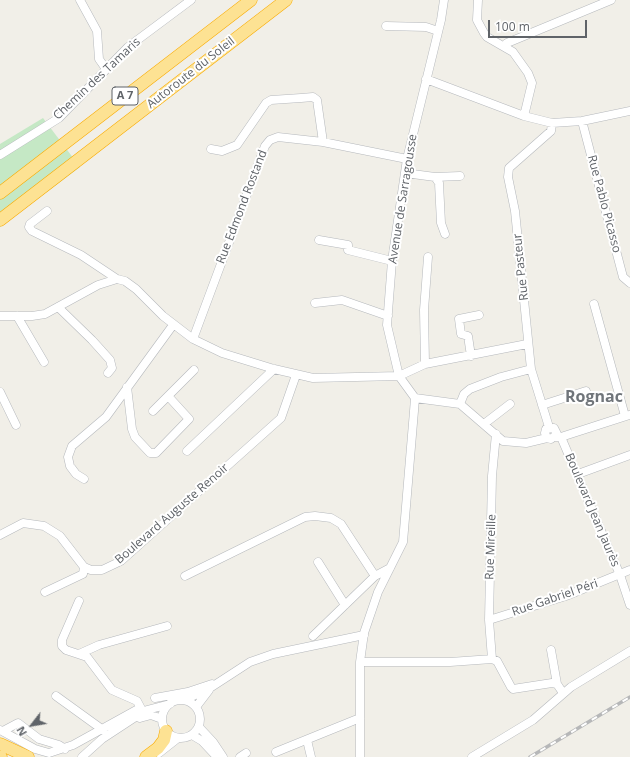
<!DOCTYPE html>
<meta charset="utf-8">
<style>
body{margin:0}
#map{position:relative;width:630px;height:757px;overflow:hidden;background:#f1efe8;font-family:"Open Sans",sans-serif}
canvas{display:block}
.north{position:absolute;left:12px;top:705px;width:40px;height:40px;-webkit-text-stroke:3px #fff;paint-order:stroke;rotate:239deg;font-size:11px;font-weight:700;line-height:16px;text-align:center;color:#5f6368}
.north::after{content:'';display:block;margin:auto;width:14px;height:18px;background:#5f6368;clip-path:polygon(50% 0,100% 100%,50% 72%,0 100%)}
.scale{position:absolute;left:488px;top:20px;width:99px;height:18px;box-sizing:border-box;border:2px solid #5f6368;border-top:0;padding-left:5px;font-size:12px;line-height:14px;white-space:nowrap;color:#5f6368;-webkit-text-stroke:3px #fff;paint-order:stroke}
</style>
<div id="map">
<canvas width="630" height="757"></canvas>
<div class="north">N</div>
<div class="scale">100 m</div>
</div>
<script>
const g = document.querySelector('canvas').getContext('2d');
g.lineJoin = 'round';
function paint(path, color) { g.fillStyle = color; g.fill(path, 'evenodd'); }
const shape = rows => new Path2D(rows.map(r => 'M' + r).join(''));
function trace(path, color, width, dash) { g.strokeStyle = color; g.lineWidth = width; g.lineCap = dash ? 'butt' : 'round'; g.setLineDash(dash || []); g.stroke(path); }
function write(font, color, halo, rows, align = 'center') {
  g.font = font + ' "Open Sans",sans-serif'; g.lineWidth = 4; g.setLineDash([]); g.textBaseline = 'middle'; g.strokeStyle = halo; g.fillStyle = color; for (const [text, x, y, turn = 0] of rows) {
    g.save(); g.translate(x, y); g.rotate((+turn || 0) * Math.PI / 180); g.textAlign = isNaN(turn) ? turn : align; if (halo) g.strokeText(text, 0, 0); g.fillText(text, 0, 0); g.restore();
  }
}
paint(shape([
 [43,118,80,167,0,227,0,144]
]), '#c5e8c5');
const minor = shape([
 [80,0,97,31,99,59,106,69],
 [478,0,477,20,484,33,487,37,513,52,528,73,532,83,524,116],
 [386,26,426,27,438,31],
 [507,43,611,0],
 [426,79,524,116,552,123,582,121,630,111],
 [582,121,623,277,630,283],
 [211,149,222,151,237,145,266,103,271,100,301,98,313,97,317,100,323,142],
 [0,155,59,118,128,47,191,0],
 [405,173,435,177,439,183,441,223,445,234],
 [435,177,460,176],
 [47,211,30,224,29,227,32,231,81,255,117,279],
 [319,240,348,245,348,250,392,261],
 [315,303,342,300,388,316],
 [594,304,625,416],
 [58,307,92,340,110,360,112,368,108,373],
 [0,316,32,316,45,314,98,285,117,279,125,281,136,289,163,316,193,339,222,353,274,369,313,378,399,376,425,364,527,344],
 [17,316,44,362],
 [193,339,265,146,270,140,278,137,323,142,407,159],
 [471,356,468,336,461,334,459,319,479,315],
 [425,364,424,310,428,257],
 [127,387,132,429,135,437,150,453,156,453,189,419,168,396,153,411],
 [0,392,16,425],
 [168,396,194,370],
 [415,398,460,404,503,441,526,443,547,438,551,439,557,434,554,428,546,429,545,433,547,438],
 [460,404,464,394,470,389,501,377,531,369],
 [542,405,586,391],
 [484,424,510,404],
 [549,427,531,369,515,211,508,177,509,168,551,131,552,123],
 [556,437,561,437,629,415],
 [561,437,620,575,630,605],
 [187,451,274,369],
 [578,474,630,455],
 [84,479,76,474,70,466,68,457,72,446,106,417,173,325],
 [0,535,23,523,44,526,60,536,84,567,91,570,102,570,121,561,281,418,296,375],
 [318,562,345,605],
 [185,576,305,517,315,516,331,518,341,524,375,576],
 [45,592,83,574,84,567],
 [79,601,62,640,62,646,66,650,87,657,112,690,137,701,145,716],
 [489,620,566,596,630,570],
 [313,636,375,576,390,568],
 [551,650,557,684],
 [79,654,99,645,167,626],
 [492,659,489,620,492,476,496,434],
 [360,662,450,662,492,659,497,661,511,687,513,689,552,683,557,684,563,693],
 [56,696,103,730],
 [155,698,188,692,212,684],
 '162 719a19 19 0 1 1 38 0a19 19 0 1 1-38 0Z',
 [185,700,210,688,250,662,273,654,364,635],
 [196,707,209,690],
 [140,718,151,715,162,719],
 [199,727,213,742,223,757],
 [0,730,35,749,49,753,73,745,140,708],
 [3,731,18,723,39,739,59,745,65,749],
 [192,735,202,741,217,757],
 [307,740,311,757],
 [276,752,360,718],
 [159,753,178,738],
 [82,757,102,739,137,716,147,710,170,704],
 [240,757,246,753],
 [360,757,360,662,364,633,378,592,403,542,414,411,415,398,399,376,387,325,392,261,407,159,441,20,444,0],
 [472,757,533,720,571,687,630,651]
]);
const highway = shape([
 [0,193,251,0],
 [0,220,286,0],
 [0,744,28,757],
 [0,757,1,757],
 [146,757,158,748,164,740,166,731]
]);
trace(minor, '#b5b8bc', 9);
trace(highway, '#f9ab00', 13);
trace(minor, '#fff', 8);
trace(highway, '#fde293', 12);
const rail = shape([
 [530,757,630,697]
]);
trace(rail, '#b6b7b8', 3.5);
trace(rail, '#fff', 2, [6]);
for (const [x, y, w] of [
 [125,96,26]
]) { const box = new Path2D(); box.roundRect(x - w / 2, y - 9, w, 18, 3); g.fillStyle = '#fff'; g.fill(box); trace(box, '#5f6368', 1); }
write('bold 11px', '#5f6368', null, [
 ["A 7",125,96]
]);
write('12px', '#5f6368', '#fff', [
 ["Autoroute du Soleil",191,73,-38],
 ["Chemin des Tamaris",97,79,-43],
 ["Avenue de Sarragousse",403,199,-81],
 ["Rue Pablo Picasso",604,204,75],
 ["Rue Edmond Rostand",242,207,-69],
 ["Rue Pasteur",521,267,-96],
 ["Boulevard Jean Jaurès",592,510,67],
 ["Boulevard Auguste Renoir",172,514,-41],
 ["Rue Mireille",491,547,-88],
 ["Rue Gabriel Péri",555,598,-19]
]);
write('bold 16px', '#70757a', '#fff', [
 ["Rognac",594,397]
]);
</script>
